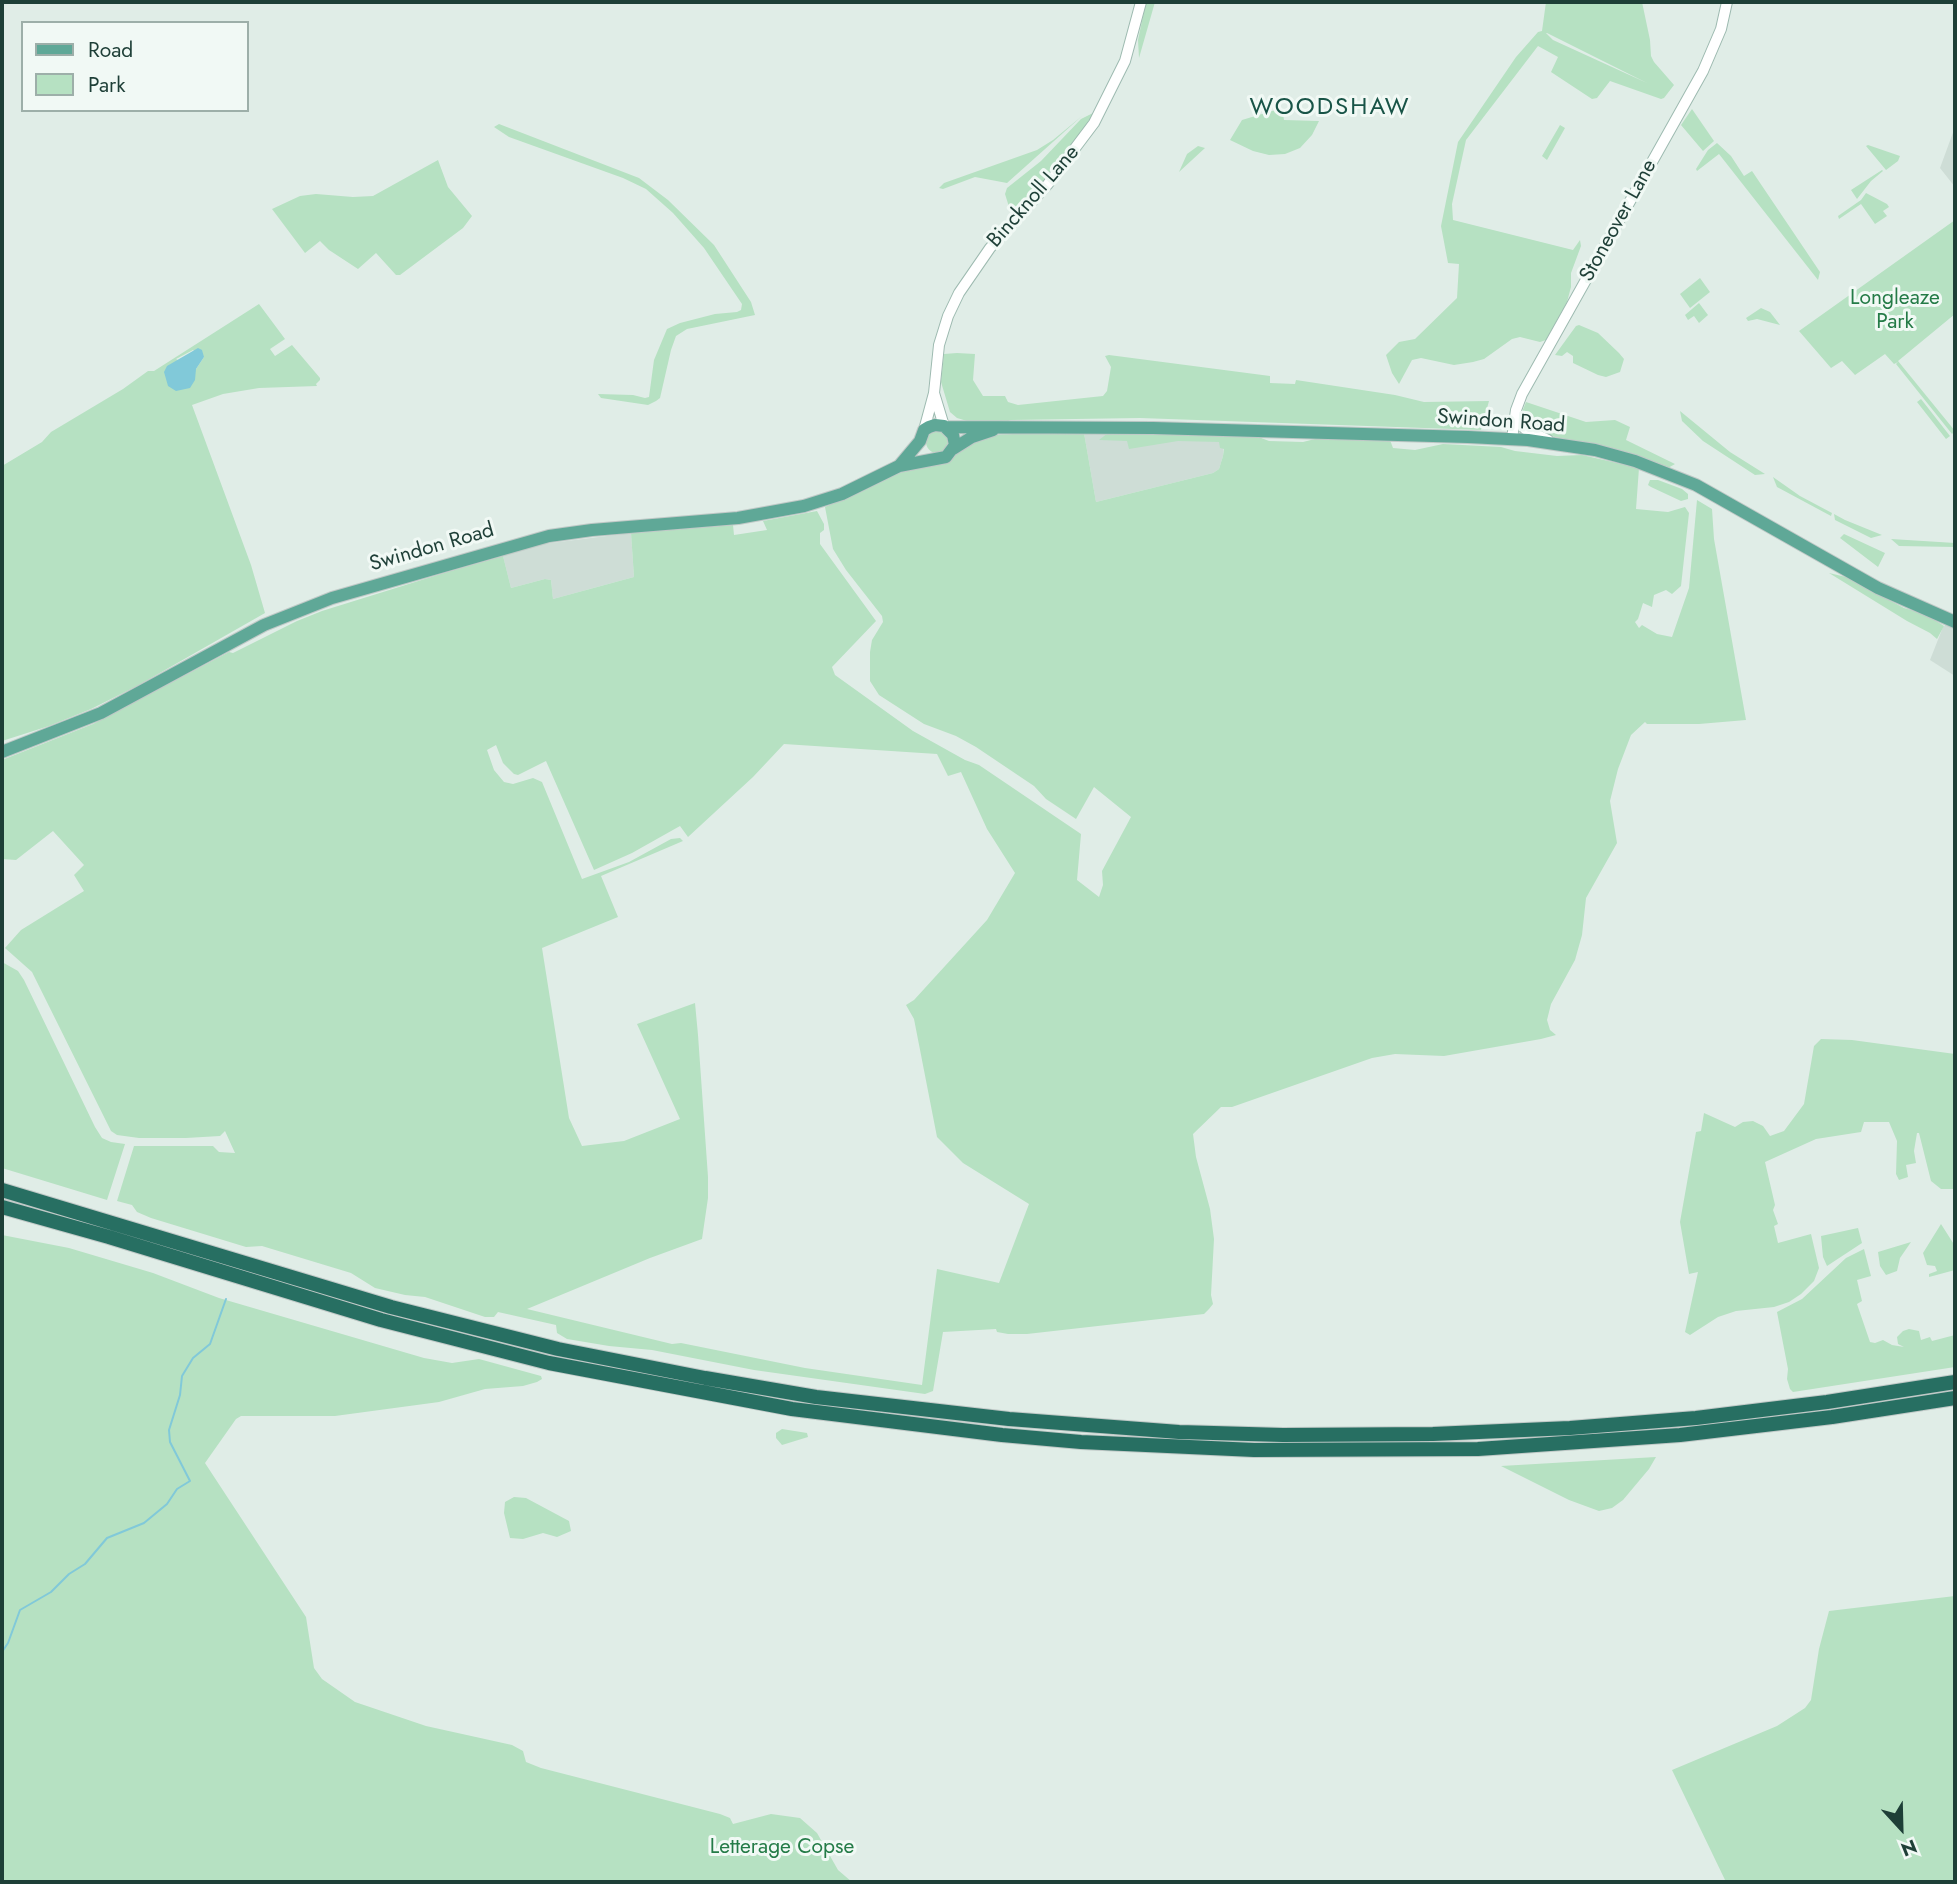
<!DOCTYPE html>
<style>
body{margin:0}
#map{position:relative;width:1957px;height:1884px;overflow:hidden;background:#e0ede7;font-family:Jost,sans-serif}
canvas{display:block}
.frame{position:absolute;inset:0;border:4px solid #1e3f37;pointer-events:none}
.legend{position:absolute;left:21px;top:21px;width:228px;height:91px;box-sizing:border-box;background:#f1f9f5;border:2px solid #9dafa9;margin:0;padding:9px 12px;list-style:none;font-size:21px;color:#1e3f37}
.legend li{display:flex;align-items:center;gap:14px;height:35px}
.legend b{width:35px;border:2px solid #9dafa9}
.north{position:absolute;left:1866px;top:1793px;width:70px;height:70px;-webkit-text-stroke:5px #f1f9f5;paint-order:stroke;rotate:158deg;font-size:19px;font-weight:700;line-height:28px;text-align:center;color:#1e3f37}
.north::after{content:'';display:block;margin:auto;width:24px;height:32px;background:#1e3f37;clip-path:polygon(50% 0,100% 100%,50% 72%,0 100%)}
</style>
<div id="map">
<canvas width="1957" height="1884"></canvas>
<div class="frame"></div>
<ul class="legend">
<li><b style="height:9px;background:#5fa897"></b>Road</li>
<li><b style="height:19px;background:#b6e1c2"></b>Park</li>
</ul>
<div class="north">N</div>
</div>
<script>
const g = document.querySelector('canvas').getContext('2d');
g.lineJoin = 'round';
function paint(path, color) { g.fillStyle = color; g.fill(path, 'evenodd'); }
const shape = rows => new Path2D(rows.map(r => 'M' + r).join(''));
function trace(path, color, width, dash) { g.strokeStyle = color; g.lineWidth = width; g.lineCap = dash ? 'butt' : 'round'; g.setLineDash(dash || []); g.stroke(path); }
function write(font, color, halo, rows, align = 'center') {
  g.font = font + ' Jost,sans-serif'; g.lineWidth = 6; g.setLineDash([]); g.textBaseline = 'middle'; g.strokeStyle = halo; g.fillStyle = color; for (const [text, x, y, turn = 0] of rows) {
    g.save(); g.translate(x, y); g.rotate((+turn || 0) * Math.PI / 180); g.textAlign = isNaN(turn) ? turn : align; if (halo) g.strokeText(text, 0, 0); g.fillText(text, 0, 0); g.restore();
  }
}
paint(shape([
 [1955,127,1955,187,1940,168],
 [1225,432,1223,456,1219,469,1213,473,1096,502,1084,433],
 [631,533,634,577,553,599,551,580,545,579,511,588,503,556,506,554,543,544],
 [1947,624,1955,626,1955,676,1930,660,1943,627]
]), '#ceddd6');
paint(shape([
 [1146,2,1155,2,1139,58,1138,40],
 [1546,2,1642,2,1650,40,1651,56,1654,62,1674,85,1664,98,1661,99,1610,81,1597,98,1592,99,1551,72,1558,57,1538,46,1466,140,1452,204,1453,220,1573,250,1580,240,1581,246,1571,273,1571,287,1567,302,1546,340,1540,342,1520,337,1512,339,1484,359,1473,362,1454,365,1421,358,1412,360,1399,384,1392,373,1386,355,1399,342,1415,339,1457,298,1459,264,1448,263,1441,226,1458,142,1516,57,1538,32,1542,31],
 [1546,33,1547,33,1647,83,1553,40],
 [1282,108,1284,120,1319,121,1312,135,1300,148,1285,154,1269,155,1253,151,1230,140,1242,120],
 [1692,109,1714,141,1703,151,1681,125],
 [1093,113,1078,141,1047,178,1020,209,1010,210,1005,194,1007,188,1041,161,1081,119],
 [1082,116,1007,183,975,177,943,189,939,188,944,183,1037,150,1053,140],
 [499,124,639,178,668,200,714,245,751,302,755,315,687,329,676,336,671,350,660,398,656,401,648,405,601,398,598,394,633,395,645,398,649,397,654,360,667,329,680,323,715,314,737,312,741,310,742,304,704,248,673,213,646,189,623,178,509,137,494,127],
 [1560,125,1565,128,1547,160,1542,156],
 [1717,143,1731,156,1744,176,1752,171,1820,272,1818,280,1719,154,1697,171,1696,169,1708,150],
 [1868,145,1900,156,1898,161,1886,170,1866,146],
 [1198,146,1205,148,1179,172,1187,154],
 [438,160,448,187,472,216,463,228,400,275,396,275,376,253,358,269,329,250,320,241,305,253,272,209,300,196,316,194,353,197,373,196],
 [1882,170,1883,171,1871,181,1857,199,1851,190],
 [1866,193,1887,204,1889,207,1883,211,1887,216,1875,224,1861,204,1839,219,1838,216,1861,200],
 [1955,220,1955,314,1898,361,1955,431,1952,434,1896,364,1898,362,1894,364,1885,354,1855,375,1842,361,1831,368,1799,331],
 [1700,278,1710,292,1690,308,1680,294],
 [1699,303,1708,315,1699,323,1694,316,1688,320,1685,315],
 [259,304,285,339,270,349,275,356,292,345,320,378,320,380,316,384,317,386,259,388,223,394,192,405,251,565,265,613,137,686,91,709,49,726,2,741,2,466,42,442,51,432,123,389,148,371,154,371],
 [193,350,204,357,196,369,176,359],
 [1761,308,1770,312,1780,325,1757,319,1748,321,1746,318],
 [1579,325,1598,333,1619,353,1624,359,1620,372,1606,377,1598,375,1573,363,1573,356,1567,352,1562,356,1555,355,1576,326],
 [957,353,975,354,973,380,983,396,1005,396,1008,402,1018,405,1103,396,1107,391,1111,367,1105,356,1109,355,1270,376,1270,383,1295,384,1296,380,1395,395,1424,402,1489,401,1481,430,1140,418,1011,420,1003,423,967,421,957,418,950,412,941,382,944,354],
 [1921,399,1950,436,1946,439,1917,402],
 [1526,402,1586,422,1615,420,1630,427,1626,440,1675,464,1668,468,1661,467,1619,451,1546,435,1543,431,1529,427,1523,421,1522,412],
 [1680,411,1730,452,1765,474,1755,475,1703,441,1682,421],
 '926 442a11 11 0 1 1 22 0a11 11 0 1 1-22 0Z',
 [1038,433,1084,433,1096,502,1213,473,1219,469,1223,456,1224,449,1220,448,1219,442,1178,441,1129,449,1127,441,1099,440,1108,433,1256,436,1269,441,1303,442,1319,438,1390,440,1393,448,1415,450,1443,444,1501,447,1515,451,1557,456,1582,455,1639,468,1636,509,1668,512,1685,507,1689,513,1681,586,1672,594,1666,590,1654,595,1652,607,1643,603,1638,619,1635,622,1639,628,1642,625,1657,634,1672,637,1689,588,1697,500,1712,509,1714,539,1746,720,1699,724,1647,724,1645,722,1631,735,1618,769,1610,801,1617,843,1586,898,1582,935,1575,960,1551,1004,1547,1020,1550,1030,1556,1035,1541,1039,1444,1056,1395,1054,1372,1058,1232,1107,1221,1107,1193,1134,1196,1157,1210,1209,1214,1239,1211,1295,1213,1304,1209,1309,1204,1314,1027,1334,1008,1334,997,1332,996,1329,943,1332,933,1391,925,1394,754,1370,652,1350,609,1346,567,1339,557,1333,556,1325,498,1312,494,1317,485,1317,425,1297,405,1295,375,1288,351,1273,262,1246,246,1247,151,1218,137,1212,132,1205,117,1201,134,1146,213,1146,219,1152,235,1153,225,1131,220,1136,186,1138,139,1138,117,1135,111,1131,32,972,5,948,21,930,84,891,74,875,84,865,53,831,16,860,2,859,2,760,93,724,229,652,233,653,297,621,322,611,444,573,503,556,511,588,545,579,551,580,553,599,634,577,631,533,733,525,734,535,767,530,763,521,817,511,824,524,824,530,820,533,820,544,876,621,832,667,835,675,913,731,965,760,979,765,1081,834,1077,880,1099,897,1103,885,1102,871,1131,817,1094,787,1076,819,1046,799,1034,786,976,747,956,736,924,724,879,695,870,681,870,652,872,640,883,622,882,616,846,570,833,549,825,507,910,467,945,464,969,443,989,435],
 [784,744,937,754,948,776,961,772,987,829,1015,873,987,920,914,1000,906,1005,914,1019,937,1137,963,1163,1029,1204,999,1283,937,1269,922,1385,805,1368,681,1343,672,1344,527,1309,650,1258,702,1239,708,1198,708,1177,698,1035,695,1003,637,1024,680,1119,624,1141,582,1146,569,1118,542,948,618,917,601,876,683,841,680,838,671,839,629,862,582,879,542,782,533,778,513,784,504,782,494,770,487,750,496,745,503,763,514,774,518,775,546,761,594,870,632,853,680,826,688,837,753,777],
 [1773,477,1800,496,1832,513,1831,516,1777,487],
 [1650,480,1658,480,1682,489,1688,494,1688,499,1681,501,1651,487,1648,485],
 [1834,514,1845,520,1882,535,1871,538,1835,520],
 [1844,534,1885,553,1878,567,1840,538],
 [1891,539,1955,543,1955,547,1899,546],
 [1829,573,1846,577,1904,608,1925,614,1941,624,1944,626,1937,639,1930,633,1907,621],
 [2,962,18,971,24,980,95,1127,102,1138,111,1142,125,1144,107,1200,2,1168],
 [1821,1039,1852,1040,1955,1054,1955,1189,1941,1189,1931,1181,1919,1133,1917,1133,1914,1151,1916,1163,1906,1165,1908,1177,1899,1180,1896,1174,1897,1141,1889,1122,1864,1122,1861,1132,1816,1139,1765,1162,1775,1205,1773,1210,1778,1224,1774,1226,1778,1243,1811,1234,1819,1268,1814,1281,1801,1294,1789,1302,1774,1307,1736,1311,1718,1317,1690,1335,1685,1332,1698,1272,1689,1274,1680,1222,1696,1132,1701,1131,1704,1113,1735,1127,1743,1122,1753,1121,1763,1126,1770,1136,1784,1131,1804,1104,1814,1046],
 [1941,1224,1955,1246,1955,1270,1929,1277,1929,1274,1937,1271,1935,1266,1927,1265,1923,1253],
 [1858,1228,1862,1243,1827,1266,1823,1257,1821,1236],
 [2,1235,69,1248,153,1273,219,1298,424,1358,452,1363,479,1359,541,1376,542,1379,537,1382,523,1386,485,1389,439,1402,335,1416,241,1416,236,1419,205,1463,306,1617,314,1668,322,1679,355,1702,426,1726,512,1745,523,1751,526,1762,541,1768,720,1814,730,1818,733,1824,771,1814,800,1818,817,1833,838,1870,852,1882,2,1882],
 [1911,1242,1900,1258,1897,1271,1886,1275,1880,1266,1878,1252],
 [1864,1249,1871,1276,1857,1280,1862,1301,1857,1304,1870,1342,1875,1343,1883,1340,1892,1345,1904,1347,1898,1344,1897,1337,1903,1331,1909,1329,1919,1331,1921,1340,1930,1337,1932,1341,1955,1335,1955,1367,1793,1392,1790,1389,1787,1379,1788,1369,1777,1312,1802,1299,1846,1258],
 [782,1429,807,1433,808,1437,782,1445,776,1438,776,1433],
 [1656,1457,1649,1469,1623,1500,1612,1508,1599,1511,1569,1500,1501,1466],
 [514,1497,526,1498,569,1521,571,1531,557,1537,543,1533,523,1539,510,1538,504,1513,505,1502],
 [1955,1596,1955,1882,1726,1882,1672,1770,1777,1726,1805,1708,1811,1700,1819,1649,1829,1611]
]), '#b6e1c2');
paint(shape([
 [198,348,202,350,204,357,196,369,195,380,190,388,176,391,168,386,164,372,167,366]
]), '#81c9d9');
trace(shape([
 [2,1652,8,1643,20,1610,51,1592,69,1574,85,1564,107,1538,144,1523,167,1504,177,1489,190,1481,170,1442,169,1430,180,1395,182,1376,193,1358,210,1344,226,1299]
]), '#81c9d9', 2);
const secondary = shape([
 [934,393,944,426],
 [1515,416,1525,429,1548,440],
 [924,430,934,393,939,345,948,316,959,293,990,248,1048,184,1094,123,1125,61,1141,2],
 [1512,439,1516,410,1522,394,1703,71,1721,29,1727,2]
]);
const primary = shape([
 [946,427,1153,428,1468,437,1528,440,1595,450,1635,461,1696,485,1878,588,1955,622],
 [953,449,972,437,993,430],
 [2,752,101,713,264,625,332,598,549,536,592,530,738,518,804,506,842,494,899,466,946,457,955,445,953,435,944,426,935,425,929,427,924,430,920,441,899,466]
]);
const highway = shape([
 [2,1190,391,1307,558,1349,705,1378,816,1397,1009,1419,1179,1432,1283,1435,1433,1434,1570,1428,1696,1418,1827,1402,1955,1382],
 [2,1207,109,1237,381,1320,549,1363,792,1409,1002,1435,1081,1442,1254,1450,1478,1449,1680,1435,1832,1417,1955,1398]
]);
trace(secondary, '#9dbab0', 12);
trace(primary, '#c0c9c7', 14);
trace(highway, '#c0c9c7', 16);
trace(secondary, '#fff', 10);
trace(primary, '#5fa897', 12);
trace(highway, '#276f62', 14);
write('21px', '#1e3f37', '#f1f9f5', [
 ["Bincknoll Lane",1034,197,-49],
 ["Stoneover Lane",1619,221,-61],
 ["Swindon Road",1501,422,4],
 ["Swindon Road",432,548,-16]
]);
write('21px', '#247b47', '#f1f9f5', [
 ["Longleaze",1895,299],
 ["Park",1895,323],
 ["Letterage Copse",782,1848]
]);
g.letterSpacing = '2px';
write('24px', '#185447', '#f1f9f5', [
 ["WOODSHAW",1330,108]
]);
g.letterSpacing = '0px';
</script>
